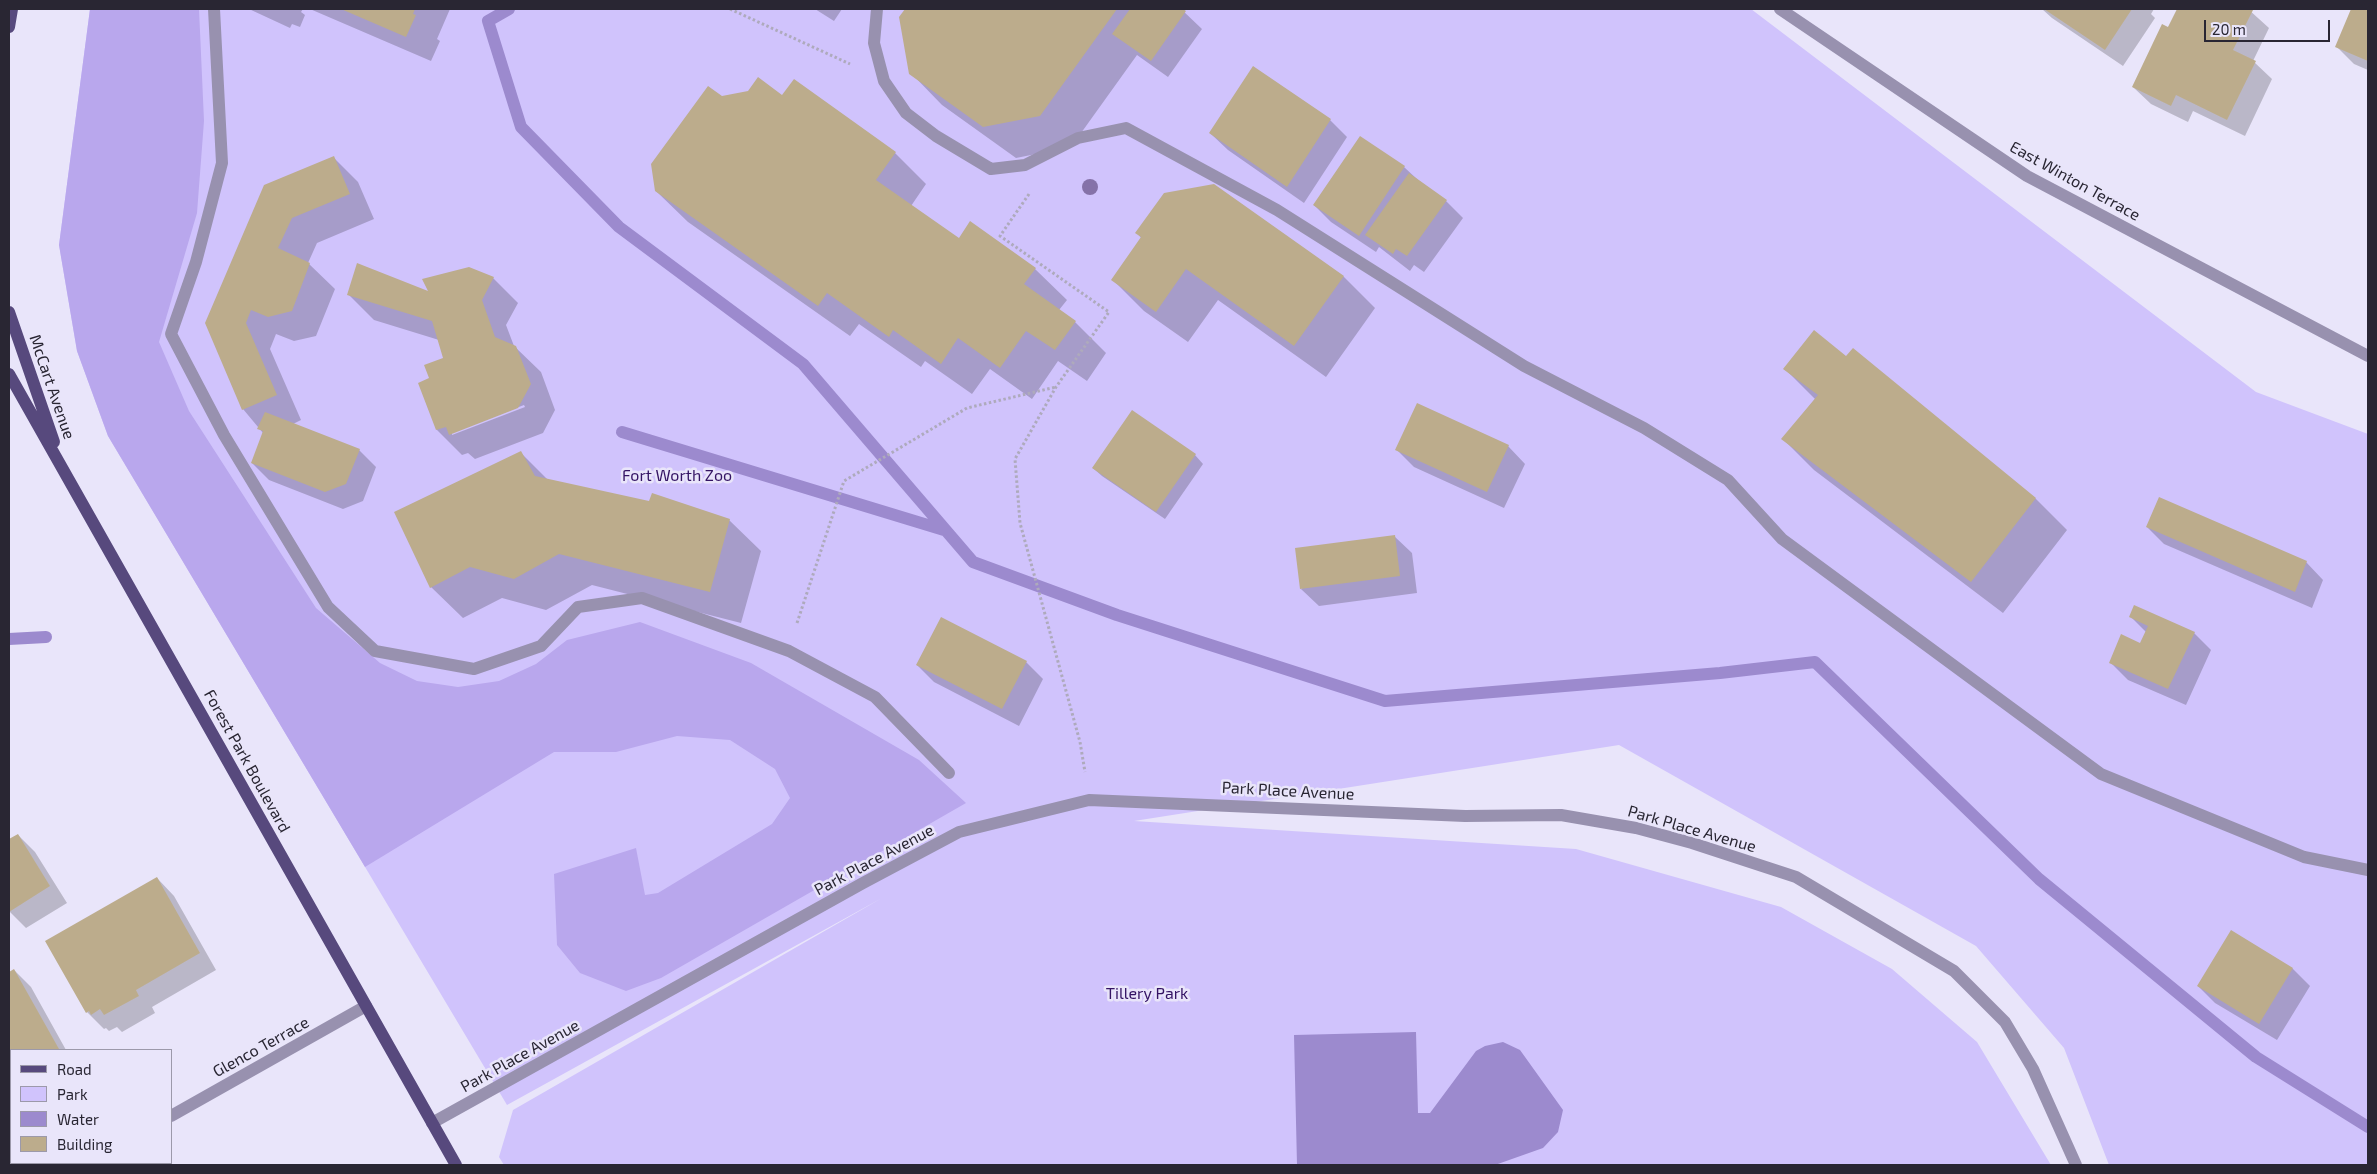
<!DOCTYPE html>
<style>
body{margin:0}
#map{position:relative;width:2377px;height:1174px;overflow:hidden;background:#e9e5fa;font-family:"Exo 2",sans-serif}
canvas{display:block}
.frame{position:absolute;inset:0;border:10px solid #292633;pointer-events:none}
.legend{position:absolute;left:10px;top:1049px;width:162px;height:115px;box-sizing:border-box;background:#e9e5fa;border:1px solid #9c99aa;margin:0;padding:6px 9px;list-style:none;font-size:15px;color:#292633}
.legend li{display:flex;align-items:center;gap:10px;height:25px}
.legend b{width:25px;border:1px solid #9c99aa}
.scale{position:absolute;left:2204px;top:20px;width:126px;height:22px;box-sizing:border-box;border:2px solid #292633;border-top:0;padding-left:6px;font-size:15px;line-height:18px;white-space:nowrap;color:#292633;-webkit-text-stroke:4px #e9e5fa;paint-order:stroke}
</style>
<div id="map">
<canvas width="2377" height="1174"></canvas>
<div class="frame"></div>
<ul class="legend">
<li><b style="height:6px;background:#57497d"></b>Road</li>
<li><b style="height:14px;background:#d0c3fc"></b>Park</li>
<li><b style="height:14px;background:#9c8ace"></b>Water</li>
<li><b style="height:14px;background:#bcac8c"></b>Building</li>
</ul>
<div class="scale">20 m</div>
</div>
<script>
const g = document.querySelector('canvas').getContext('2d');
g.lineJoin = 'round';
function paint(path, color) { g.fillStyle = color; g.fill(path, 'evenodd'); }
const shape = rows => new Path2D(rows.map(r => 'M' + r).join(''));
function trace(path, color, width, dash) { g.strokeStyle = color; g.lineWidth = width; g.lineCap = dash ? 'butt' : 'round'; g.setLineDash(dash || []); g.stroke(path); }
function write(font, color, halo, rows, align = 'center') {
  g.font = font + ' "Exo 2",sans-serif'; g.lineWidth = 5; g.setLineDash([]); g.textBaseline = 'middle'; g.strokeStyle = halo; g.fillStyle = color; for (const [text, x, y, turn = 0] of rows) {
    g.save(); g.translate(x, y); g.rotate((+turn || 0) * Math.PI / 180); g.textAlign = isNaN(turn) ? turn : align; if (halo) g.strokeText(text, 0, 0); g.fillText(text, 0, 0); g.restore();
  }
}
paint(shape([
 [90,9,1751,9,2256,392,2368,434,2368,1165,2109,1165,2064,1048,1976,946,1619,745,1134,821,1576,849,1781,907,1892,969,1977,1042,2051,1165,504,1165,499,1157,513,1110,882,898,507,1105,108,436,77,351,59,245]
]), '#d0c3fc');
paint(shape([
 [90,9,199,9,204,121,197,213,159,342,189,411,316,608,380,663,417,681,458,687,499,681,536,664,567,640,640,622,751,663,919,760,966,803,661,978,626,991,580,973,557,945,554,874,636,848,645,895,658,893,772,824,790,798,775,769,730,740,677,736,616,752,554,752,365,867,108,436,77,351,59,245]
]), '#b9a7ed');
paint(shape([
 [1416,1032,1418,1113,1430,1113,1476,1051,1485,1046,1503,1042,1520,1050,1563,1110,1558,1132,1543,1148,1495,1165,1297,1165,1294,1035]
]), '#9c8ace');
paint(shape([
 [249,9,303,9,301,12,305,15,300,27,292,24,290,28],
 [310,9,450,9,437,39,440,41,431,61],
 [815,9,842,9,834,21],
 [906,9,1181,9,1202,29,1168,77,1137,55,1071,147,1016,158,942,105,911,73,900,18],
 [2042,9,2154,9,2151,14,2155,18,2123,66,2052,18],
 [2179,9,2248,9,2269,28,2253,61,2272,79,2245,136,2193,111,2188,122,2151,104,2133,87],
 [2353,9,2368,9,2368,70,2354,64,2337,47],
 [721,97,783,97,895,153,926,184,911,206,959,240,1035,269,1067,300,1059,310,1075,322,1106,353,1087,381,1058,361,1032,399,990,369,972,394,925,361,921,367,859,324,850,336,688,222,656,191],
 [1330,120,1347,137,1304,203,1228,150,1210,133],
 [333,157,358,182,374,219,317,243,308,263,335,289,316,336,294,341,276,334,270,349,301,420,293,424,359,450,376,467,363,501,343,509,269,480,252,463,263,433,243,409,207,323],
 [1404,167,1418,180,1446,201,1463,218,1424,272,1414,265,1410,271,1379,247,1376,252,1331,222,1314,205],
 [1214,185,1344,277,1375,308,1326,377,1218,300,1188,342,1144,311,1113,280,1142,239,1137,233],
 [493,278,518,303,506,325,514,346,541,372,555,410,543,433,475,459,468,453,462,455,437,430,431,379,444,359,439,340,374,320,349,295,430,293],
 [524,405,525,407,452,435,452,433],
 [1853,350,2036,499,2067,530,2003,613,1814,470,1783,439,1815,399,1785,369,1846,358],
 [1132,412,1195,455,1203,464,1165,519,1102,476,1093,468],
 [1508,446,1525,464,1504,508,1414,467,1397,450],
 [521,453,549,481,729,520,761,551,741,623,592,585,546,610,502,598,463,618,431,587],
 [2147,527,2306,562,2323,580,2312,608,2164,544],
 [1394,536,1412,553,1417,593,1319,606,1301,589],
 [2130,616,2194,633,2211,650,2186,705,2128,680,2111,663,2141,645,2146,632],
 [1026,662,1043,679,1019,726,934,682,917,665],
 [18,835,35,852,67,903,26,928,9,911,9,841],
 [157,878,174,896,216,970,152,1007,155,1013,122,1032,117,1027,109,1031,106,1028,104,1029,87,1012],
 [2232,932,2293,969,2310,986,2277,1040,2215,1003,2198,986],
 [14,970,31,987,66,1050,11,1050,11,1103,9,1105,9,973]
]), '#0003');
trace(shape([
 [509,9,488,21,521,127,619,227,803,364,973,562,1117,615,1385,701,1720,673,1815,662,2039,879,2256,1057,2368,1127],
 [622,432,944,530],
 [9,639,46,637]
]), '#9c8ace', 12);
paint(shape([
 [341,9,415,9,413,14,416,15,406,37],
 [905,9,1117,9,1040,116,983,127,909,74,899,17],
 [1130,9,1183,9,1186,11,1151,61,1112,34],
 [2044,9,2132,9,2105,50],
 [2177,9,2253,10,2233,50,2256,61,2227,120,2176,95,2171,106,2132,87,2162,24,2168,27],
 [2351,9,2368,9,2368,61,2335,47],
 [1253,66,1331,119,1287,187,1209,133],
 [758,77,782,95,794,79,896,152,876,180,959,238,970,221,1036,268,1024,284,1076,321,1055,350,1026,331,1000,368,958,338,941,364,893,330,889,337,827,293,818,306,655,191,651,164,708,86,722,96,748,91],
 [1360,136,1405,166,1359,236,1313,205],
 [334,156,350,194,292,218,278,248,310,263,292,311,268,317,251,310,246,323,277,395,242,410,205,323,264,185],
 [1409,173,1447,200,1407,256,1396,249,1393,254,1365,235],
 [1214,184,1344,276,1294,346,1186,269,1156,312,1111,280,1141,237,1135,233,1164,193],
 [357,263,428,291,422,279,469,267,494,277,482,300,495,337,516,346,531,384,518,408,449,435,446,427,436,430,418,383,429,378,424,365,443,358,432,321,347,295],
 [1814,330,1846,356,1853,348,2036,498,1971,582,1781,439,1818,395,1783,369],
 [1417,403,1509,445,1487,492,1395,450],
 [1132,410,1196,454,1156,512,1092,468],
 [265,412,360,449,346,484,325,492,251,463,263,431,257,429],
 [521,451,535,476,649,501,652,493,730,519,710,592,559,554,514,579,470,567,430,588,394,512],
 [2159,497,2307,561,2295,592,2146,527],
 [1395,535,1400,576,1300,589,1295,548],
 [2134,605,2195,632,2168,689,2109,663,2121,634,2140,643,2148,626,2129,617],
 [941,617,1027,661,1002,709,916,665],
 [18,834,50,886,9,912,9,839],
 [157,877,200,953,136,990,139,996,104,1015,100,1009,91,1015,89,1011,86,1013,45,941],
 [2231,930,2293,968,2259,1024,2197,986],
 [14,969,59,1049,11,1050,11,1077,9,1078,9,972]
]), '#bcac8c');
trace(shape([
 [730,9,850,64],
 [1029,194,1000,236,1109,312,1056,387,1015,459,1020,523,1080,742,1085,772],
 [797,623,844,481,967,408,1056,387]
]), '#aeaabc', 3, [2.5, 2.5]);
trace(shape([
 [214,9,222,163,196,262,171,334,224,435,328,607,375,651,474,669,541,646,578,607,642,598,789,651,875,697,949,773],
 [877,9,874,43,884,81,906,113,936,136,991,169,1025,165,1078,138,1126,128,1277,210,1524,366,1644,428,1728,480,1782,539,2101,774,2304,857,2368,870],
 [1780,9,2027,176,2368,356],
 [171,1116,366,1006],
 [432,1123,863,883,959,832,1089,800,1465,816,1561,815,1636,828,1692,843,1796,877,1954,971,2005,1022,2033,1069,2076,1165],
 [83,1165,88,1163]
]), '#9891af', 12);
trace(shape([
 [9,27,12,9],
 [9,312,54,442],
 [9,374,456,1165]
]), '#57497d', 12);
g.fillStyle = '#8572a8';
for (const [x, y] of [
 [1090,187]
]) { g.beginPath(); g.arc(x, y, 8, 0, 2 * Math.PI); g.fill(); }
write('16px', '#292633', '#e9e5fa', [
 ["East Winton Terrace",2075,181,29],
 ["McCart Avenue",52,387,71],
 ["Forest Park Boulevard",247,761,61],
 ["Park Place Avenue",1288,791,3],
 ["Park Place Avenue",1692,829,16],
 ["Park Place Avenue",874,860,-28],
 ["Glenco Terrace",261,1047,-29],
 ["Park Place Avenue",520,1056,-29]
]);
write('16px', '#341464', '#e9e5fa', [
 ["Fort Worth Zoo",677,476],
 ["Tillery Park",1147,994]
]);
</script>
